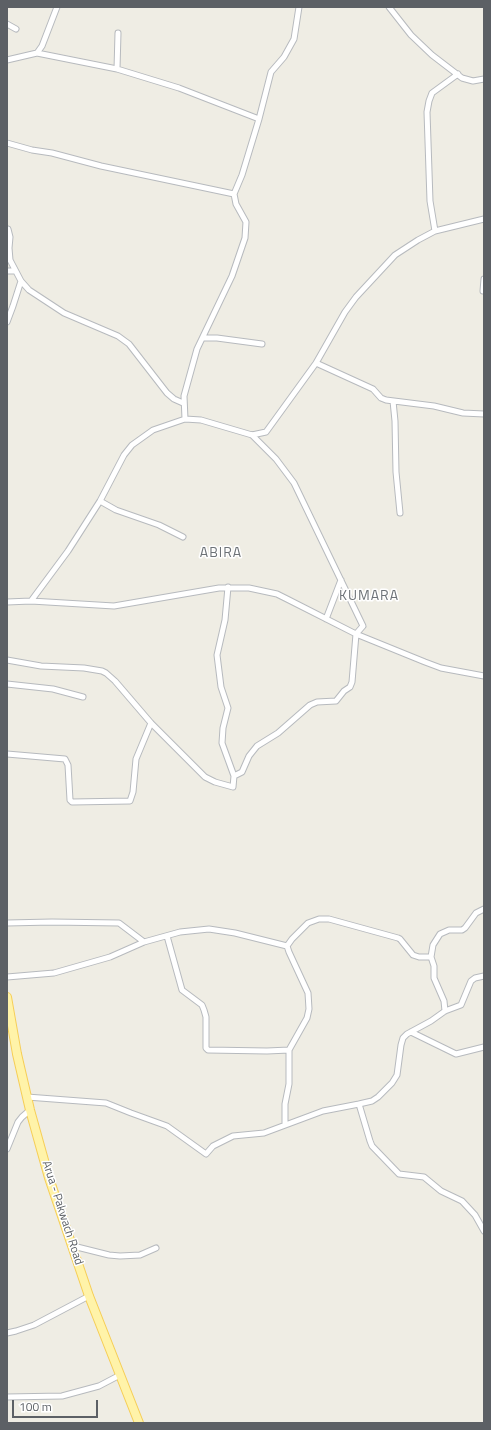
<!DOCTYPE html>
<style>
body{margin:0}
#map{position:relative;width:491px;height:1430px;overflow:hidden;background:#efede4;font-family:"Titillium Web",sans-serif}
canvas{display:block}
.frame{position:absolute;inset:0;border:8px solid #5c6065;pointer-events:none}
.scale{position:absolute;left:12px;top:1400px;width:86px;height:18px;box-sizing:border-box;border:2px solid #5c6065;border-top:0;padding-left:5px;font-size:12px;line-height:14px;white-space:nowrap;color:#5c6065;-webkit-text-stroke:3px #fff;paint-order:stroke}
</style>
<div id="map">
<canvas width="491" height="1430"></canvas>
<div class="frame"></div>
<div class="scale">100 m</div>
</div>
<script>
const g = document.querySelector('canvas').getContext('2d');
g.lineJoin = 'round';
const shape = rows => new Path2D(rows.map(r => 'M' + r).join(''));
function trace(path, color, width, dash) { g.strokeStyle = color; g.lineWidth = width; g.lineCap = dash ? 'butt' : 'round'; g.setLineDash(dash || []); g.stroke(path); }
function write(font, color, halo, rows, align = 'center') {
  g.font = font + ' "Titillium Web",sans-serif'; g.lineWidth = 3; g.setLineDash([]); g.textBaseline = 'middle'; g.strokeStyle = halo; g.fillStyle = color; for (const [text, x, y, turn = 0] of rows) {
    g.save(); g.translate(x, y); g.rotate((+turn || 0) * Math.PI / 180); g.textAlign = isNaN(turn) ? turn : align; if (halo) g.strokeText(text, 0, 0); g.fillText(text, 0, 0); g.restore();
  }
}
const street = shape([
 [389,7,411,35,432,55,462,78,473,81,484,79],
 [7,24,16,29],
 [37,53,42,46,57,7],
 [7,60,37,53,117,69,179,88,259,119],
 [117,69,118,33],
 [7,143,32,150,52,153,101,166,234,194],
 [8,229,10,237,9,248,10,260,21,281,29,290,64,313,118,336,129,344,167,393,174,399,183,403],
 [435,231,430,201,427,112,429,101,432,93,458,74],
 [7,271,15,271],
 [483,291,484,279],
 [7,322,13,306,21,281],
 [203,338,217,338,262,344],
 [316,363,373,389,381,398,386,400,434,406,463,413,484,414],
 [393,401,395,421,396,472,400,513],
 [185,419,184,396,197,349,232,276,245,238,246,222,236,204,234,194,242,175,259,119,271,72,284,57,294,39,299,7],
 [100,501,116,510,159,525,183,537],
 [31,601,68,551,100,501,124,455,132,445,153,430,185,419,201,420,252,435,266,432,316,363,345,312,356,297,395,255,418,240,435,231,484,219],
 [7,602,31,601,114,606,219,588,249,588,277,594,287,599,356,634,425,662,441,668,484,676],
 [326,619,341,580],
 [7,660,41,666,84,668,102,671,106,673,115,681,151,723,205,777,215,782,233,787,234,776,222,743,223,728,228,708,221,687,217,655,225,620,228,587],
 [7,684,53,689,83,697],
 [7,754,65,759,68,765,70,800,72,802,130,801,133,792,136,759,151,723],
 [234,776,242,772,249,756,257,746,278,733,310,705,317,702,336,701,344,691,350,687,352,682,356,634,363,626,294,483,276,459,252,435],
 [7,923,52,922,119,923,144,942],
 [167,936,182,990,202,1005,204,1010,206,1017,206,1048,208,1050,267,1051,289,1050],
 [7,977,54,973,110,957,144,942,180,932,209,929,235,933,287,946],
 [445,1011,444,1001,434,978,434,966,431,957,433,945,440,934,449,930,462,930,465,928,476,913,484,909],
 [411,1032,456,1054,484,1047],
 [27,1097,106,1103,131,1113,167,1126,206,1154,213,1146,233,1136,264,1133,323,1111,359,1104,372,1101,378,1097,392,1083,397,1075,401,1045,403,1038,407,1034,431,1021,445,1011,461,1005,471,981,475,978,484,976],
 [359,1104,370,1141,372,1146,399,1174,424,1177,441,1191,462,1201,475,1215,484,1231],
 [285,1125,285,1104,289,1084,289,1050,307,1018,309,1009,308,993,289,952,287,946,292,939,308,923,319,919,329,919,398,938,400,939,413,955,419,957,431,957],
 [7,1149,18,1122,22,1117,30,1110],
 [73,1246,109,1255,120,1256,140,1255,156,1248],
 [7,1333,16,1331,34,1325,89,1296],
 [7,1397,62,1396,99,1386,120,1375]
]);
const primary = shape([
 [7,997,17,1054,30,1110,49,1178,89,1296,139,1423]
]);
trace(street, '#b7babe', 7);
trace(primary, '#f6ce56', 10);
trace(street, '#fff', 5);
trace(primary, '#fff3a9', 8);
write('12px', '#5c6065', '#fff', [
 ["Arua - Pakwach Road",62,1213,72]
]);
g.letterSpacing = '1px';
write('14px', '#6d7277', '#fff', [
 ["ABIRA",221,554],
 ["KUMARA",369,597]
]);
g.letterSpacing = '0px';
</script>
